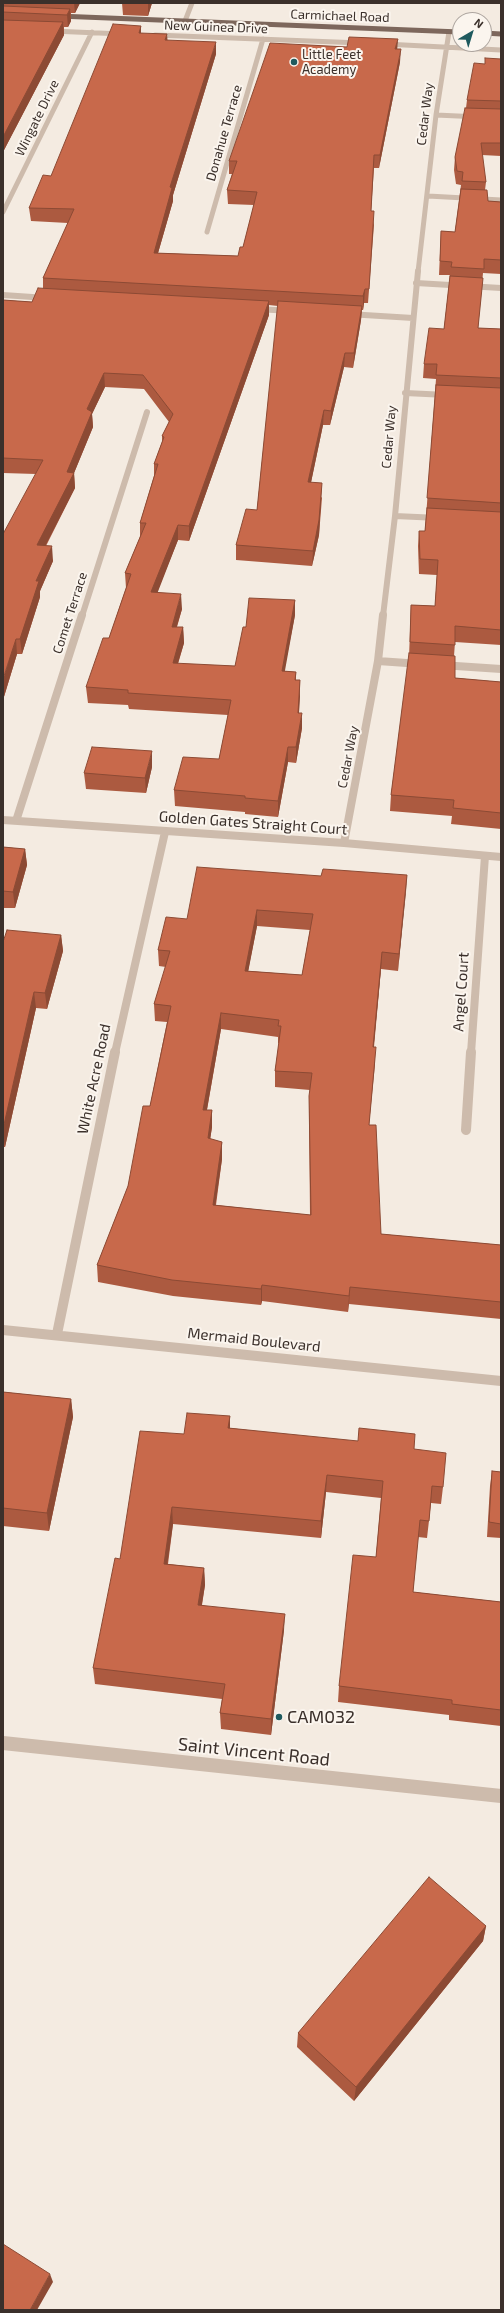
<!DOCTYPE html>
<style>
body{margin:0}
#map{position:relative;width:504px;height:2313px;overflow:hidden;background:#f4ebe1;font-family:"Exo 2",sans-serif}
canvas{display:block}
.frame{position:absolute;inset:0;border:4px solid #3b302b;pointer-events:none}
.north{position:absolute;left:452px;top:12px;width:40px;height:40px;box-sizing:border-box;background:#fbf5ee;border:1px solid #aea6a0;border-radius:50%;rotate:38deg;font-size:11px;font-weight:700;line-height:16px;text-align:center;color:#3b302b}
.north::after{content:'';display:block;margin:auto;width:14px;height:18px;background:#1f5a5e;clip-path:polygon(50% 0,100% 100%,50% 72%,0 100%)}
</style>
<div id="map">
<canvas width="504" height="2313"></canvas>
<div class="frame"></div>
<div class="north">N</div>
</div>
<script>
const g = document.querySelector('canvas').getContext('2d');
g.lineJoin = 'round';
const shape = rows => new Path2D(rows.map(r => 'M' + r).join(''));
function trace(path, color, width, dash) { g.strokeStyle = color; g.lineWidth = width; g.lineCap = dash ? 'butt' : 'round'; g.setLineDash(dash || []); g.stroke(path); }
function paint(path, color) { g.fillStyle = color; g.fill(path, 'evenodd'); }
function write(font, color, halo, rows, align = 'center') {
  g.font = font + ' "Exo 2",sans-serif'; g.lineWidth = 4; g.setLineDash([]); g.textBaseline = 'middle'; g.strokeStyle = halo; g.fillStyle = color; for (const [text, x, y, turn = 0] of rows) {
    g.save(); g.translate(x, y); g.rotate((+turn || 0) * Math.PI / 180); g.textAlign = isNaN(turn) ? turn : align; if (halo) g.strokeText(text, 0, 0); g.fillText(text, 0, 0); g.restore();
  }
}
trace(shape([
 [185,21,192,3],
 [51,31,123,34],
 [155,35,361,43],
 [385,44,501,50],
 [436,115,501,118],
 [428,196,501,200],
 [3,212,92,32],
 [207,232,263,39],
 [418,272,436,115,449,32]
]), '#cdbbac', 5);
trace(shape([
 [416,283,501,288],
 [3,295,47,298],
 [257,309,291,311],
 [348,314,413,318],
 [405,393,447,395],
 [395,516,439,518],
 [82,616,147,412],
 [383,616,395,516,418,271]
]), '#cdbbac', 6);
trace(shape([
 [378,661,421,664],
 [441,665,501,669],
 [3,820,344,843,501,857],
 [16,821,82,615],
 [344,843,378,661,383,615],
 [115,1053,165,832],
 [471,1053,485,856]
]), '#cdbbac', 8);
trace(shape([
 [466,1130,471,1052],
 [3,1330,501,1381],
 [57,1334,115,1052]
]), '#cdbbac', 10);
trace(shape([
 [3,1743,501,1796]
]), '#cdbbac', 14);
trace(shape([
 [58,16,460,32],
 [484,33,501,34]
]), '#7d675c', 5);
paint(shape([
 [3,3,80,3,75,13,71,13,71,21,68,27,64,27,64,35,3,152],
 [122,3,152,3,148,16,123,15],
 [141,26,141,33,216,54,173,195,173,201,158,253,238,256,243,247,254,205,228,204,227,190,232,174,229,174,229,161,397,49,400,62,379,168,374,168,371,211,374,225,368,303,364,303,363,310,362,310,361,320,353,368,344,367,330,425,323,425,311,482,322,498,319,535,312,566,236,560,236,545,257,510,278,306,269,305,269,315,189,541,178,540,157,592,182,609,177,627,183,627,184,643,178,664,235,666,246,627,295,600,295,615,284,671,296,672,296,680,300,680,299,713,302,728,296,763,288,762,278,817,245,814,245,812,175,806,174,790,219,759,228,715,129,709,128,705,88,703,86,687,109,638,126,588,125,573,140,537,140,523,154,476,154,464,162,442,162,436,169,422,144,389,105,387,92,414,93,427,74,473,75,488,46,546,53,561,40,591,40,597,22,654,17,654,3,700,36,474,3,473,3,300,32,302,43,288,43,278,68,223,31,221,29,208,51,176],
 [501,59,501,156,482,155,486,182,485,190,488,201,501,202,501,274,483,273,478,328,501,329,501,645,455,642,454,656,455,678,501,682,501,829,451,824,452,816,390,811,391,795,409,657,411,605,435,606,437,575,419,574,418,546,419,531,425,531,436,379,423,378,424,364,444,329,450,275,439,275,441,231,455,232,461,185,456,184,454,170,455,157,466,108,467,100,485,64],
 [152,767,146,793,86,789,84,773],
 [3,847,25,849,27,865,15,908,3,908],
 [407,875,398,971,381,969,374,1047,375,1064,369,1125,381,1234,501,1245,501,1319,349,1304,348,1312,262,1301,261,1305,173,1296,98,1282,97,1265,128,1186,150,1106,167,1022,155,1021,154,1004,166,967,159,966,158,950,187,919,321,876],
 [257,926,310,930,302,975,248,971],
 [221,1029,278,1037,278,1043,279,1043,275,1071,275,1087,310,1090,309,1112,310,1215,216,1205,222,1159,222,1142,210,1139,212,1127,212,1110,207,1110],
 [61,935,63,951,47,1009,36,1008,5,1147,3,1147,3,942],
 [3,1392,71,1399,73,1417,49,1531,3,1526],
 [230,1416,230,1428,414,1449,443,1487,441,1504,431,1503,427,1538,418,1537,413,1592,501,1602,501,1726,449,1720,449,1715,338,1702,339,1686,376,1557,381,1498,326,1492,321,1538,173,1524,168,1564,204,1568,205,1585,202,1605,284,1630,271,1735,221,1729,220,1713,222,1699,95,1684,93,1668,120,1559,184,1434],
 [492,1471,501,1472,501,1538,487,1537,490,1486],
 [486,1926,483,1941,354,2101,297,2047,298,2033]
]), '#ac5a40');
paint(shape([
 [74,3,80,3,75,13],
 [148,3,152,3,148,16],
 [70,9,71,21,68,27,67,15],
 [63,22,64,35,3,152,3,137],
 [141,26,141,38,139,33],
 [167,34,168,46,165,40],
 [398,39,397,52,395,49],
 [216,42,216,54,173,195,173,201,154,267,154,253,170,187],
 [401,49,400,62,379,168,380,155],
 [365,289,364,303,363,310,363,296],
 [269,301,269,315,189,541,189,526],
 [362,306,361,320,353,368,354,353],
 [345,353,344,367,330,425,331,411],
 [104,373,105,387,92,414,93,427,72,478,74,473,75,488,38,560,37,545,87,409],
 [324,410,323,425,308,497,308,482],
 [322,483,319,535,312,566,313,551],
 [178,525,178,540,152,607,151,592],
 [52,546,53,561,40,591,40,597,22,654,20,639,36,581],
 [181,594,182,609,172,642,172,627],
 [295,600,295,615,282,687,282,671],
 [183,627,184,643,173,679,173,663],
 [16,639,17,654,3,700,3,679],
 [300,680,300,696,298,728,298,713],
 [302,713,302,728,296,763,296,747],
 [288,747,288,762,278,817,278,801],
 [152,751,152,767,146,793,145,778],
 [25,849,27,865,15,908,13,892],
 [407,875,406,892,398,971,399,954],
 [257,910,257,926,245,988,245,971],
 [61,935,63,951,47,1009,45,993],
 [382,952,381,969,372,1064,373,1047],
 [34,992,36,1008,5,1147,3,1135,3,1129],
 [221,1013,221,1029,204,1126,203,1110],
 [212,1110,212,1127,208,1154,208,1138],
 [222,1142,222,1159,213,1221,213,1205],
 [262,1285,262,1301,261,1305,261,1289],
 [350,1287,349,1304,348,1312,349,1296],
 [71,1399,73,1417,49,1531,47,1513],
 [230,1416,230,1433,228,1428],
 [327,1475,326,1492,321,1538,321,1521],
 [172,1507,173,1524,165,1580,164,1564],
 [204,1568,205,1585,199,1621,198,1605],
 [285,1614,284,1630,271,1735,271,1719],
 [486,1926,483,1941,354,2101,356,2087],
 [50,2274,53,2282,37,2310,30,2310]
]), '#8c4a34');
const building = shape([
 [3,6,70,9,67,15,3,12,3,6],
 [3,20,63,22,3,137,3,20],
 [113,24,141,26,139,33,167,34,165,40,216,42,170,187,172,188,154,253,238,256,240,247,243,247,257,192,227,190,237,161,229,161,270,43,347,47,349,37,398,39,395,49,401,49,380,155,374,155,371,211,374,211,369,289,365,289,363,296,43,278,74,209,29,208,43,175,51,176,113,24],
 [485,58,501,59,501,101,467,100,474,63,485,64,485,58],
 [465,108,501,109,501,143,481,143,486,182,462,181,463,172,457,171,455,157,465,108],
 [461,189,487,190,488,201,501,202,501,260,484,259,484,269,451,267,452,262,440,261,441,231,455,232,461,189],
 [450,276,483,278,478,328,501,329,501,378,436,375,437,364,424,364,429,328,444,329,450,276],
 [38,288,269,301,189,526,178,525,151,592,181,594,172,627,183,627,173,663,235,666,243,627,246,627,249,598,295,600,282,671,296,672,295,680,300,680,298,713,302,713,296,747,288,747,278,801,245,798,245,796,174,790,183,757,219,759,231,700,128,693,128,690,86,687,103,638,109,638,131,574,125,573,146,523,140,523,158,464,154,464,164,437,162,436,173,414,143,375,104,373,87,409,92,412,67,472,74,473,37,545,52,546,36,581,39,581,20,639,16,639,3,679,3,534,43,460,3,458,3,300,32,302,38,288],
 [278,301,362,306,354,353,345,353,331,411,324,410,308,482,322,483,319,520,313,551,236,545,246,509,257,510,278,301],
 [436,385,501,388,501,503,427,498,436,385],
 [427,508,501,512,501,630,455,626,455,645,410,642,411,605,435,606,438,560,420,559,419,531,425,531,427,508],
 [409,653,455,656,455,678,501,682,501,813,453,808,454,800,391,795,409,653],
 [92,747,152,751,145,778,84,773,92,747],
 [3,847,25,849,13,892,3,891,3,847],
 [197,867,321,876,323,869,407,875,399,954,382,952,373,1047,376,1047,369,1125,376,1125,381,1234,501,1245,501,1302,350,1287,349,1296,262,1285,261,1289,172,1280,97,1265,128,1186,143,1106,150,1106,171,1006,154,1004,170,951,158,950,166,917,187,919,197,867],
 [257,910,313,914,302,975,245,971,257,910],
 [221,1013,279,1020,278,1026,281,1026,275,1071,312,1073,309,1096,311,1215,213,1205,222,1142,208,1138,212,1110,203,1110,221,1013],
 [7,930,61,935,45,993,34,992,3,1129,3,942,7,930],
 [3,1392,71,1399,47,1513,3,1508,3,1392],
 [187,1413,230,1416,228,1428,358,1441,359,1428,415,1434,414,1449,446,1453,443,1487,432,1486,429,1521,420,1520,413,1592,501,1602,501,1710,452,1704,452,1700,339,1686,353,1555,376,1557,383,1481,327,1475,321,1521,172,1507,164,1564,204,1568,198,1605,285,1614,271,1719,220,1713,225,1684,93,1668,115,1558,120,1559,140,1431,184,1434,187,1413],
 [492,1471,501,1472,501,1524,489,1522,492,1471],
 [429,1877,486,1926,356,2087,298,2033,429,1877],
 [3,2244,50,2274,30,2310,3,2310,3,2244]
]);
paint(building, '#c8694b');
trace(building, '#8c4a34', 1);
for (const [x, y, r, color] of [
 [294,62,4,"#1f5a5e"],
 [279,1717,4,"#1f5a5e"]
]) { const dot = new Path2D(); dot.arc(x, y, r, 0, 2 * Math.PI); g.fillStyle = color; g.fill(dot); trace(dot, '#fbf5ee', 1.5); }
write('13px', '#3b302b', '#fbf5ee', [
 ["Carmichael Road",340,16,2],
 ["New Guinea Drive",216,27,2],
 ["Cedar Way",425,114,-83],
 ["Wingate Drive",37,118,-64],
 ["Donahue Terrace",224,133,-74],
 ["Cedar Way",389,437,-85],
 ["Comet Terrace",70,613,-72],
 ["Cedar Way",348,757,-79]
]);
write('13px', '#3b302b', '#fbf5ee', [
 ["Little Feet",302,55],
 ["Academy",302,70]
], 'left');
write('15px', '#3b302b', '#fbf5ee', [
 ["Golden Gates Straight Court",253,823,4],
 ["Angel Court",461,992,-86],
 ["White Acre Road",94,1079,-78],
 ["Mermaid Boulevard",254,1340,6]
]);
write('18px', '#3b302b', '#fbf5ee', [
 ["CAM032",287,1717]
], 'left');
write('18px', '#3b302b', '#fbf5ee', [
 ["Saint Vincent Road",254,1752,6]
]);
</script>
